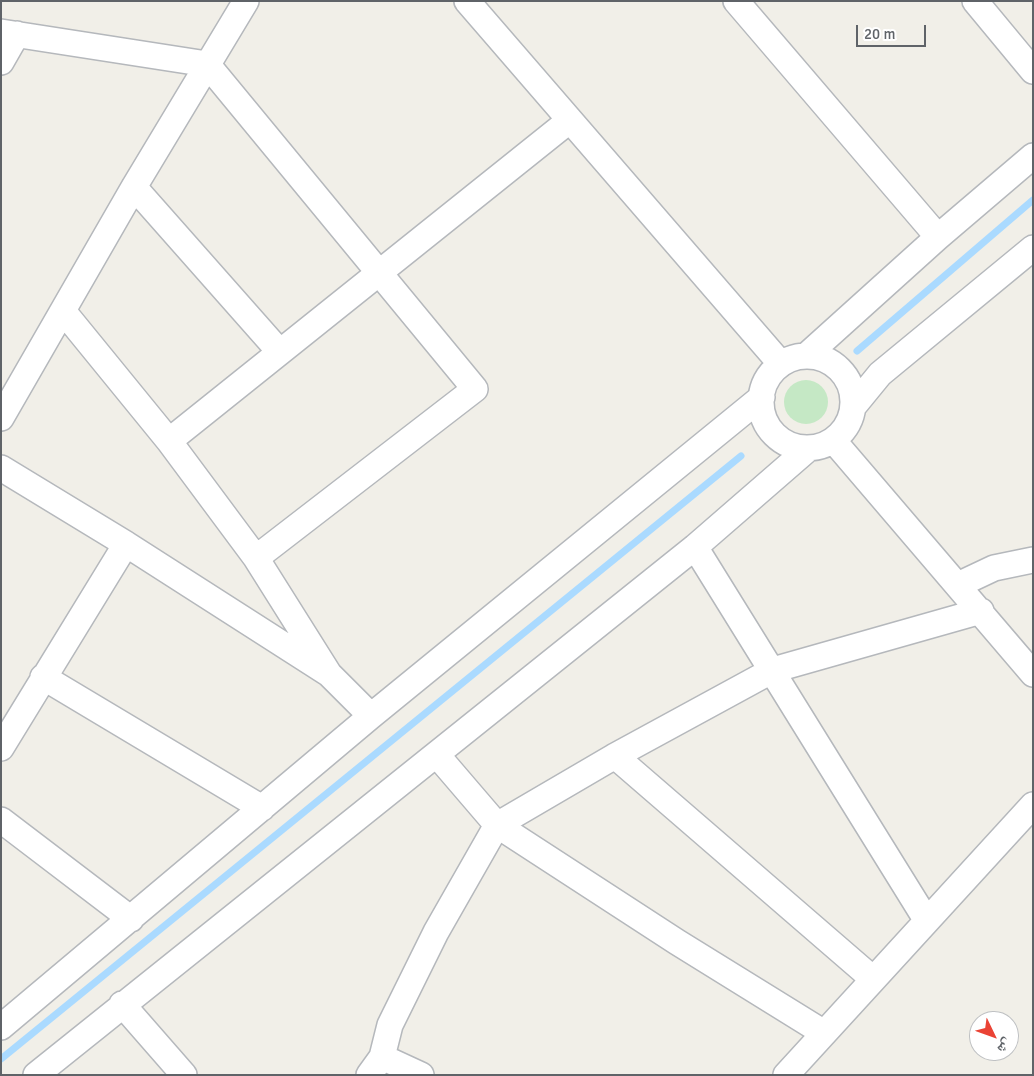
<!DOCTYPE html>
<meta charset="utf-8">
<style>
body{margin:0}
#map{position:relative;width:1034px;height:1076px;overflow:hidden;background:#f1efe8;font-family:Signika,"Noto Naskh Arabic",sans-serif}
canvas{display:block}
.frame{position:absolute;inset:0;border:2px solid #5f6368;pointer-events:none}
.north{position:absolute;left:969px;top:1011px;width:50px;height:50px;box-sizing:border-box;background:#fff;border:1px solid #bfc1c3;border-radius:50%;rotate:132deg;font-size:14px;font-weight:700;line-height:20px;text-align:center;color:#5f6368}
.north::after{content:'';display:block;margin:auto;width:18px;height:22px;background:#ea4335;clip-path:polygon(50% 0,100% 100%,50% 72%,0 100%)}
.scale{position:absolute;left:856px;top:25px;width:70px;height:22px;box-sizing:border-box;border:2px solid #5f6368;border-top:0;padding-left:6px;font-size:15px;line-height:18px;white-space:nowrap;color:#5f6368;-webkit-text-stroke:4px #fff;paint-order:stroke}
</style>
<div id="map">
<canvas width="1034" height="1076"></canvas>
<div class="frame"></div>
<div class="north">ش</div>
<div class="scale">20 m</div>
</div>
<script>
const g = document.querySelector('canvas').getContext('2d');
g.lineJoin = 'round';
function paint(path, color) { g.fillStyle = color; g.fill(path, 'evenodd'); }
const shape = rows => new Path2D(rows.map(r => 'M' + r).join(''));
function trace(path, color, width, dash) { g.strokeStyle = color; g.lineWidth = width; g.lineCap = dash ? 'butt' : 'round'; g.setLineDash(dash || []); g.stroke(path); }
paint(shape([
 '784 402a22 22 0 1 1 44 0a22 22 0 1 1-44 0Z'
]), '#c5e8c5');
trace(shape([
 [857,351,1033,200],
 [1,1059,741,456]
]), '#aadaff', 7);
const minor = shape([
 [467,1,781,364],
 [736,1,938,237],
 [975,1,1033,71],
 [1,32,207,64,475,389,256,558],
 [1,62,17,34],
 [134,187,279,351],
 [63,311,169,441,256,558,329,674],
 [806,356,938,237,1033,156],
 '761 402a46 46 0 1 1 92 0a46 46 0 1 1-92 0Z',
 [853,407,880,374,1033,248],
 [1,418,134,187,246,1],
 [833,440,1033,674],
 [169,441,570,120],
 [1,468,126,544,329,674,371,716],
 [695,547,927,921],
 [958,585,994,568,1033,560],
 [43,677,262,808],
 [1,748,126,544],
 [437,755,497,825,677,942,824,1033],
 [615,756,873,979],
 [1,820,131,919],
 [122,1004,184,1075],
 [1,1027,371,716,762,397],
 [382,1057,421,1075],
 [36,1075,695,547,809,448],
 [369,1075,382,1057,390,1025,436,932,497,825,615,756,773,670,981,611],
 [786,1075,1033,805]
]);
trace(minor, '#b5b8bc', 28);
trace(minor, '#fff', 25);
</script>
